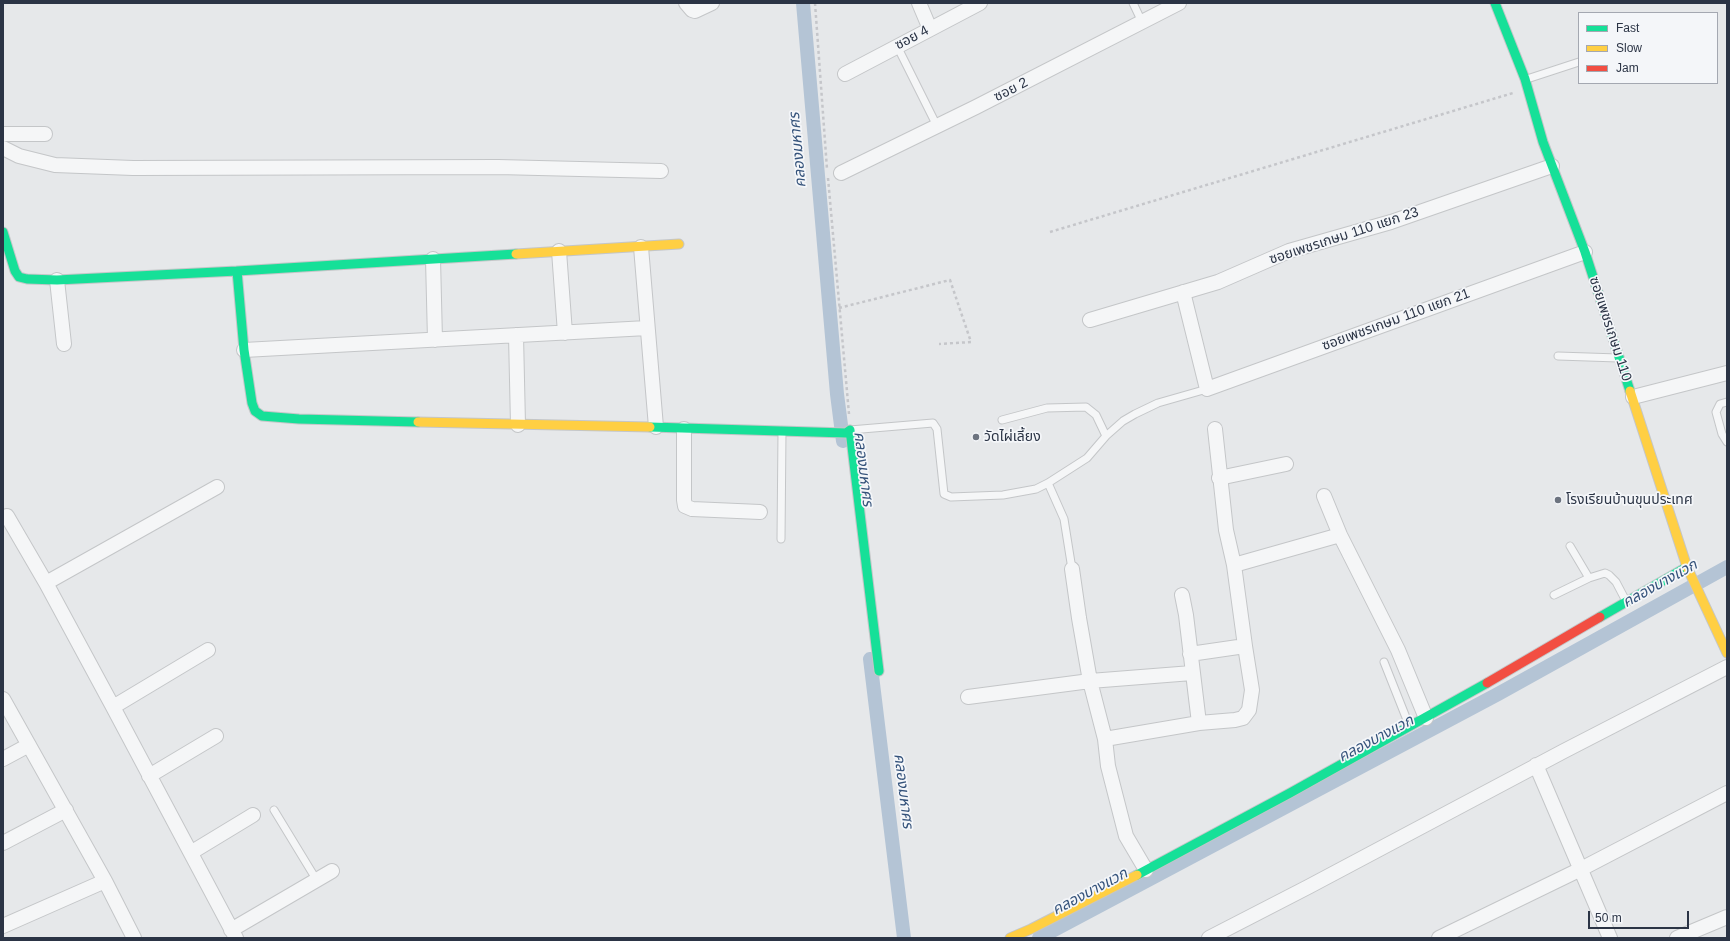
<!DOCTYPE html>
<meta charset="utf-8">
<style>
body{margin:0}
#map{position:relative;width:1730px;height:941px;overflow:hidden;background:#e6e8ea;font-family:Arial,sans-serif}
canvas{display:block}
.frame{position:absolute;inset:0;border:4px solid #2b3445;pointer-events:none}
.legend{position:absolute;left:1578px;top:12px;width:140px;height:72px;box-sizing:border-box;background:#f4f6f9;border:1px solid #a4a8b1;margin:0;padding:5px 7px;list-style:none;font-size:12px;color:#2b3445}
.legend li{display:flex;align-items:center;gap:8px;height:20px}
.legend b{width:20px;border:1px solid #a4a8b1}
.scale{position:absolute;left:1588px;top:911px;width:101px;height:18px;box-sizing:border-box;border:2px solid #2b3445;border-top:0;padding-left:5px;font-size:12px;line-height:14px;white-space:nowrap;color:#2b3445;-webkit-text-stroke:3px #f4f6f9;paint-order:stroke}
</style>
<div id="map">
<canvas width="1730" height="941"></canvas>
<div class="frame"></div>
<ul class="legend">
<li><b style="height:5px;background:#16e098"></b>Fast</li>
<li><b style="height:5px;background:#ffcf43"></b>Slow</li>
<li><b style="height:5px;background:#f24e42"></b>Jam</li>
</ul>
<div class="scale">50 m</div>
</div>
<script>
const g = document.querySelector('canvas').getContext('2d');
g.lineJoin = 'round';
const shape = rows => new Path2D(rows.map(r => 'M' + r).join(''));
function trace(path, color, width, dash) { g.strokeStyle = color; g.lineWidth = width; g.lineCap = dash ? 'butt' : 'round'; g.setLineDash(dash || []); g.stroke(path); }
function write(font, color, halo, rows, align = 'center') {
  g.font = font + ' Arial,"Noto Sans Thai",sans-serif'; g.lineWidth = 3.5; g.setLineDash([]); g.textBaseline = 'middle'; g.strokeStyle = halo; g.fillStyle = color; for (const [text, x, y, turn = 0] of rows) {
    g.save(); g.translate(x, y); g.rotate((+turn || 0) * Math.PI / 180); g.textAlign = isNaN(turn) ? turn : align; if (halo) g.strokeText(text, 0, 0); g.fillText(text, 0, 0); g.restore();
  }
}
trace(shape([
 [803,3,837,394,843,441],
 [870,659,904,938],
 [1039,938,1498,694,1727,567]
]), '#b4c4d5', 14);
const lane = shape([
 [1133,3,1142,22],
 [897,46,937,126],
 [1527,79,1579,62],
 [1558,356,1618,358],
 [1727,402,1720,404,1716,412,1722,434,1727,442],
 [1002,420,1047,408,1086,407,1096,415,1106,436],
 [850,430,933,423,937,429,944,494,951,497,1003,495,1036,489,1048,483,1087,458,1106,436,1123,421,1135,414,1158,403,1207,389],
 [1048,483,1064,519,1072,569],
 [781,539,782,432],
 [1570,546,1589,578],
 [1554,595,1589,578,1605,573,1609,575,1616,582,1626,601],
 [1384,662,1409,725],
 [274,810,316,879]
]);
const street = shape([
 [686,3,692,10,695,11,712,3],
 [919,3,930,29],
 [845,74,980,3],
 [3,134,45,134],
 [3,148,19,156,55,165,133,168,498,167,661,171],
 [841,173,976,107,1179,3],
 [641,247,656,427],
 [559,251,565,333],
 [433,259,435,340],
 [57,280,64,344],
 [1183,292,1207,389,1585,252],
 [1090,320,1218,282,1289,251,1391,222,1552,166],
 [516,335,518,425],
 [244,350,647,328],
 [1633,397,1727,373],
 [684,429,684,500,685,506,692,509,760,512],
 [1219,478,1286,464],
 [1324,496,1340,535,1398,650,1426,718],
 [7,516,46,583,113,707,236,938],
 [1234,565,1340,535],
 [1072,569,1079,618,1090,681,1105,739,1108,766,1126,836,1146,870],
 [46,583,217,487],
 [1182,595,1186,615,1199,723],
 [1190,654,1245,646,1234,565,1226,530,1215,429],
 [968,697,1090,681,1192,673],
 [3,699,105,881,134,938],
 [113,707,208,650],
 [1105,739,1199,723,1235,720,1243,718,1249,710,1252,690,1245,646],
 [3,759,29,745],
 [1536,765,1610,938],
 [149,776,216,736],
 [3,843,66,810],
 [192,852,253,815],
 [3,926,105,881],
 [231,930,332,871],
 [1209,938,1308,887,1564,751,1727,667],
 [1439,938,1581,869,1727,793],
 [1677,938,1727,917]
]);
const fast = shape([
 [1495,3,1525,79,1543,142,1585,252,1630,391],
 [3,232,15,271,19,277,27,279,57,280,237,271,516,254],
 [237,271,244,350,252,403,255,411,262,416,299,419,418,422],
 [650,427,846,433,850,430,879,671],
 [1600,617,1687,567],
 [1137,875,1290,793,1487,683]
]);
const slow = shape([
 [516,254,679,244],
 [1630,391,1687,567,1727,653],
 [418,422,650,427],
 [1010,938,1031,929,1137,875]
]);
const jam = shape([
 [1487,683,1600,617]
]);
trace(lane, '#c4c6c8', 9);
trace(street, '#c4c6c8', 16);
trace(fast, '#c4c6c8', 11);
trace(slow, '#c4c6c8', 11);
trace(jam, '#c4c6c8', 11);
trace(shape([
 [815,3,827,169],
 [828,178,849,414],
 [1050,232,1513,93],
 [839,308,950,280,971,342,939,344]
]), '#c5c6ca', 2.5, [3, 3]);
trace(lane, '#f5f6f7', 7);
trace(street, '#f5f6f7', 14);
trace(fast, '#16e098', 9);
trace(slow, '#ffcf43', 9);
trace(jam, '#f24e42', 9);
for (const [x, y, r, color] of [
 [976,437,4,"#6c737f"],
 [1558,500,4,"#6c737f"]
]) { const dot = new Path2D(); dot.arc(x, y, r, 0, 2 * Math.PI); g.fillStyle = color; g.fill(dot); trace(dot, '#f4f6f9', 1.5); }
write('14px', '#2b3445', '#f4f6f9', [
 ["ซอย 4",912,38,-28],
 ["ซอย 2",1011,90,-27],
 ["ซอยเพชรเกษม 110 แยก 23",1344,236,-18],
 ["ซอยเพชรเกษม 110 แยก 21",1396,320,-20],
 ["ซอยเพชรเกษม 110",1610,329,72]
]);
write('14px', '#2b3445', '#f4f6f9', [
 ["วัดไผ่เลี้ยง",984,437],
 ["โรงเรียนบ้านขุนประเทศ",1566,500]
], 'left');
write('italic 15px', '#34527a', '#f4f6f9', [
 ["คลองมหาศร",798,150,-95],
 ["คลองมหาศร",863,469,83],
 ["คลองบางแวก",1660,584,-29],
 ["คลองบางแวก",1376,739,-28],
 ["คลองมหาศร",903,791,83],
 ["คลองบางแวก",1090,892,-28]
]);
</script>
